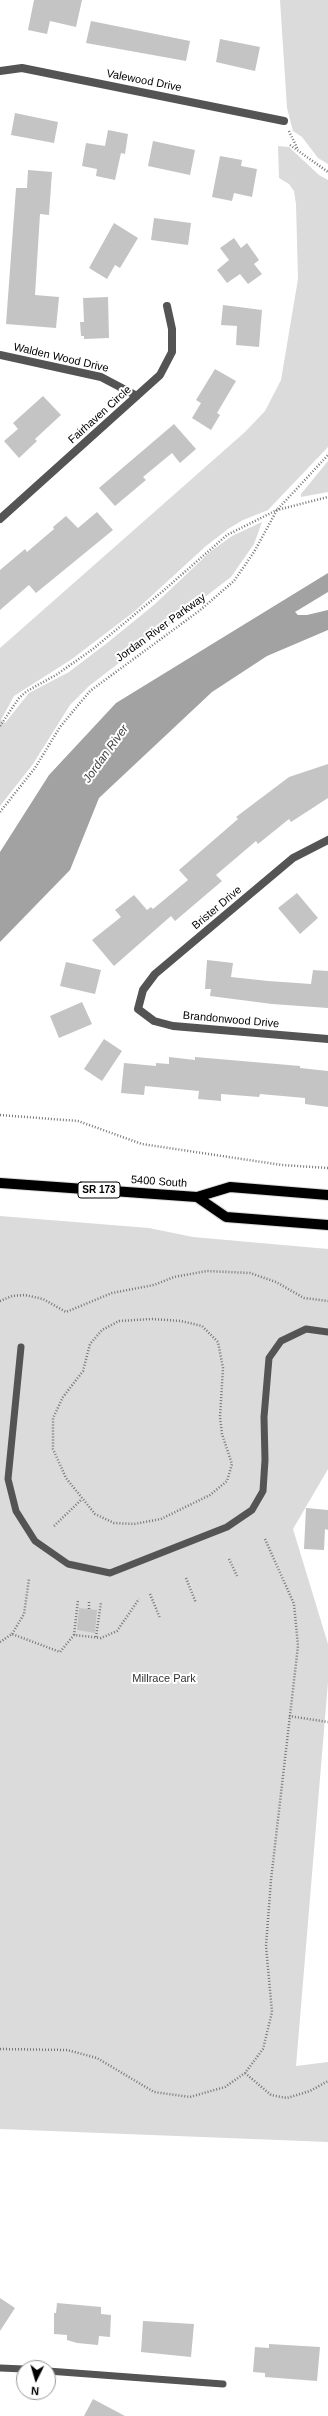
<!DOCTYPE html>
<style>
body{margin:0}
#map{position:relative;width:328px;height:2416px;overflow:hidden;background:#fff;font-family:Arial,sans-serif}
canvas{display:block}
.north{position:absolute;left:16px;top:2360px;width:40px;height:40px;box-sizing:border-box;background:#fff;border:1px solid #999;border-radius:50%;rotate:185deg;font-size:11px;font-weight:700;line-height:16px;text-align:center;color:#000}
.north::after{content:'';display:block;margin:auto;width:14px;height:18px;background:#000;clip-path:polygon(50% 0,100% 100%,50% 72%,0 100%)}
</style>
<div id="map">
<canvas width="328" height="2416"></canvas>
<div class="north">N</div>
</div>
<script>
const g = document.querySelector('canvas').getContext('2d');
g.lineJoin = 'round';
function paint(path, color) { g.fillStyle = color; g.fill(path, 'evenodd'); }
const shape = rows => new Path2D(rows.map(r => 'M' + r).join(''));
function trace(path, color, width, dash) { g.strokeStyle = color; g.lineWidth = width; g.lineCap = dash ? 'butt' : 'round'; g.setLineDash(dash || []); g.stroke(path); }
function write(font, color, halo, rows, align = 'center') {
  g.font = font + ' Arial,sans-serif'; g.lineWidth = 4; g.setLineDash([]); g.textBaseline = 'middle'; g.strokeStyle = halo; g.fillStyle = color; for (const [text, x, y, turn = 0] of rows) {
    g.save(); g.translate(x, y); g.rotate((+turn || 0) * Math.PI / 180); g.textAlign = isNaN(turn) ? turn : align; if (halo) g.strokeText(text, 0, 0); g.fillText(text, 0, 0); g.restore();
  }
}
paint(shape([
 [280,0,328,0,328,164,318,158,302,137,293,131,287,108],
 [278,146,289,147,319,175,328,180,328,447,268,510,243,520,228,529,206,546,135,611,72,659,14,696,1,720,5,723,29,693,69,672,107,643,155,604,211,551,232,536,262,522,254,544,231,577,89,686,70,705,33,764,0,806,0,648,245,432,265,411,281,380,298,279,296,204,294,191,289,184,279,178],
 [328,461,328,492,301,497,301,494],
 [0,1216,149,1228,193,1237,328,1249,328,1469,293,1529,328,1644,328,1682,296,2066,328,2062,328,2142,0,2129]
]), '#dbdbdb');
paint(shape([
 [328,573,328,592,295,612,298,615,307,615,328,610,328,630,267,656,212,692,99,798,70,870,0,942,0,852,49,775,116,703]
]), '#a2a2a2');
paint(shape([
 [34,0,82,0,76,27,50,21,47,34,28,30],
 [91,21,190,41,186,61,86,43],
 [220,39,260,47,255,71,216,62],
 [15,113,58,122,54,143,11,135],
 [108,130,128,134,125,154,121,153,115,180,96,176,97,169,82,166,86,143,105,146],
 [153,141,195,150,190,175,148,166],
 [220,156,242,160,241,166,257,169,252,197,234,193,232,201,212,197],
 [28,170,52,172,49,215,40,214,35,295,59,297,56,328,6,324,16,188,27,188],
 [154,218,191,223,188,245,151,240],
 [114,223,138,238,120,268,115,265,107,279,89,268],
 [234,238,241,248,247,243,259,260,254,264,262,274,248,284,240,274,227,283,217,270,229,260,220,248],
 [108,297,109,338,84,339,84,336,81,336,80,322,84,322,83,298],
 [223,305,262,310,259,347,236,345,237,326,221,325],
 [215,369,236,381,217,413,220,415,211,430,192,418,201,403,196,400],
 [43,396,61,415,35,439,37,441,19,458,4,441,18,429,13,423],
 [174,424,196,449,180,463,172,453,143,477,146,480,115,506,99,488],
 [97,512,113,530,36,593,29,585,0,610,0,570,25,549,27,552,54,529,53,527,66,516,78,528],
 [328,764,328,798,291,822,289,819,258,844,256,841,216,875,222,881,175,921,171,916,114,966,92,940,121,917,115,910,134,895,147,910,151,907,153,909,188,880,179,870,238,819,236,817,289,777],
 [297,893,318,918,300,934,278,908],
 [207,960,233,963,231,977,268,981,311,984,313,970,328,971,328,1008,272,1004,210,996,211,989,205,989],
 [66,962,101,970,95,994,60,986],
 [82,1002,92,1024,59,1038,50,1016],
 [104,1039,122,1051,102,1081,84,1069],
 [169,1057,195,1060,195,1057,300,1066,300,1068,328,1071,328,1107,305,1104,305,1098,260,1094,259,1097,221,1094,221,1101,198,1099,199,1091,145,1086,144,1095,121,1093,124,1063,156,1066,156,1063,169,1064],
 [306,1508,328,1510,328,1530,325,1529,324,1550,304,1549],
 [79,1608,97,1610,95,1633,77,1630],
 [0,2298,15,2308,0,2331],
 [57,2303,101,2307,101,2314,111,2315,110,2337,99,2336,98,2345,77,2343,67,2340,67,2335,54,2334,54,2313,56,2313],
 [143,2321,194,2324,191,2357,141,2352],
 [269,2344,320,2347,317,2381,265,2377,265,2373,253,2372,255,2347,269,2348],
 [93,2399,125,2416,84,2416]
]), '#c4c4c4');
const primary = shape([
 [0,1183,197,1197,230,1187,328,1195],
 [197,1197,226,1217,328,1225]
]);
trace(primary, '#dbdbdb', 12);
trace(shape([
 [289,131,298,150],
 [290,145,328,172],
 [0,726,19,698,27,691,56,675,93,649,163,591,227,535,277,510,328,497],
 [0,812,35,768,60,727,90,691,199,611,234,581,254,552,277,510,328,455],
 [0,1115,78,1121,142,1144,282,1165,328,1168],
 [0,1301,12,1296,25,1295,43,1299,66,1312,112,1293,154,1285,174,1277,207,1271,250,1273,276,1282,304,1298,328,1301],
 [152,1319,181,1321,202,1326,218,1342,223,1368,220,1417,222,1434,232,1464,227,1481,210,1495,161,1519,134,1524,114,1523,95,1514,66,1478,53,1449,53,1418,63,1397,83,1371,90,1344,102,1330,119,1321,152,1319],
 [54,1526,81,1500],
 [229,1559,237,1576],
 [186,1578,196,1603],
 [150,1594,160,1618],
 [89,1609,89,1602],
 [12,1634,24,1614,29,1579],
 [74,1635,78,1600],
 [96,1637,101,1602],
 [0,1642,12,1634,60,1652,74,1635,101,1638,117,1631,139,1599],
 [289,1716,328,1722],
 [0,2049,67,2050,97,2058,154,2092,190,2097,225,2087,245,2073,263,2049,272,2012,266,1946,271,1880,298,1646,294,1604,265,1539],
 [245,2073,271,2095,287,2098,310,2091,328,2081]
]), '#767676', 2.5, [1, 2]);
trace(shape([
 [21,1347,8,1479,16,1511,35,1541,68,1564,110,1573,227,1527,252,1510,263,1491,265,1460,264,1417,269,1358,281,1341,306,1329,328,1332],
 [0,2368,24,2369],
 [48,2371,223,2384]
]), '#545454', 7);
trace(shape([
 [0,71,22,68,284,121],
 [0,355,101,377,137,396],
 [0,519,160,375,172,352,172,329,167,306],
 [328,840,293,858,155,974,143,990,138,1009,154,1021,173,1026,328,1039]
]), '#545454', 8);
trace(primary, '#000', 10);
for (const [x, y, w] of [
 [99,1190,42]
]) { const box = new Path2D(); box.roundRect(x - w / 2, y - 8, w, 16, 3); g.fillStyle = '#fff'; g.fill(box); trace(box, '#000', 1); }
write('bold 10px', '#000', null, [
 ["SR 173",99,1190]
]);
write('11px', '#000', '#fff', [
 ["Valewood Drive",144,81,11],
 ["Walden Wood Drive",61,358,13],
 ["Fairhaven Circle",100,415,-42],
 ["Jordan River Parkway",161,628,-36],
 ["Brister Drive",217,908,-40],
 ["Brandonwood Drive",231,1020,5],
 ["5400 South",159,1182,4]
]);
write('11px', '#323232', '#fff', [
 ["Millrace Park",164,1679]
]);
write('italic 12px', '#434343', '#fff', [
 ["Jordan River",106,754,-54]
]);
</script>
